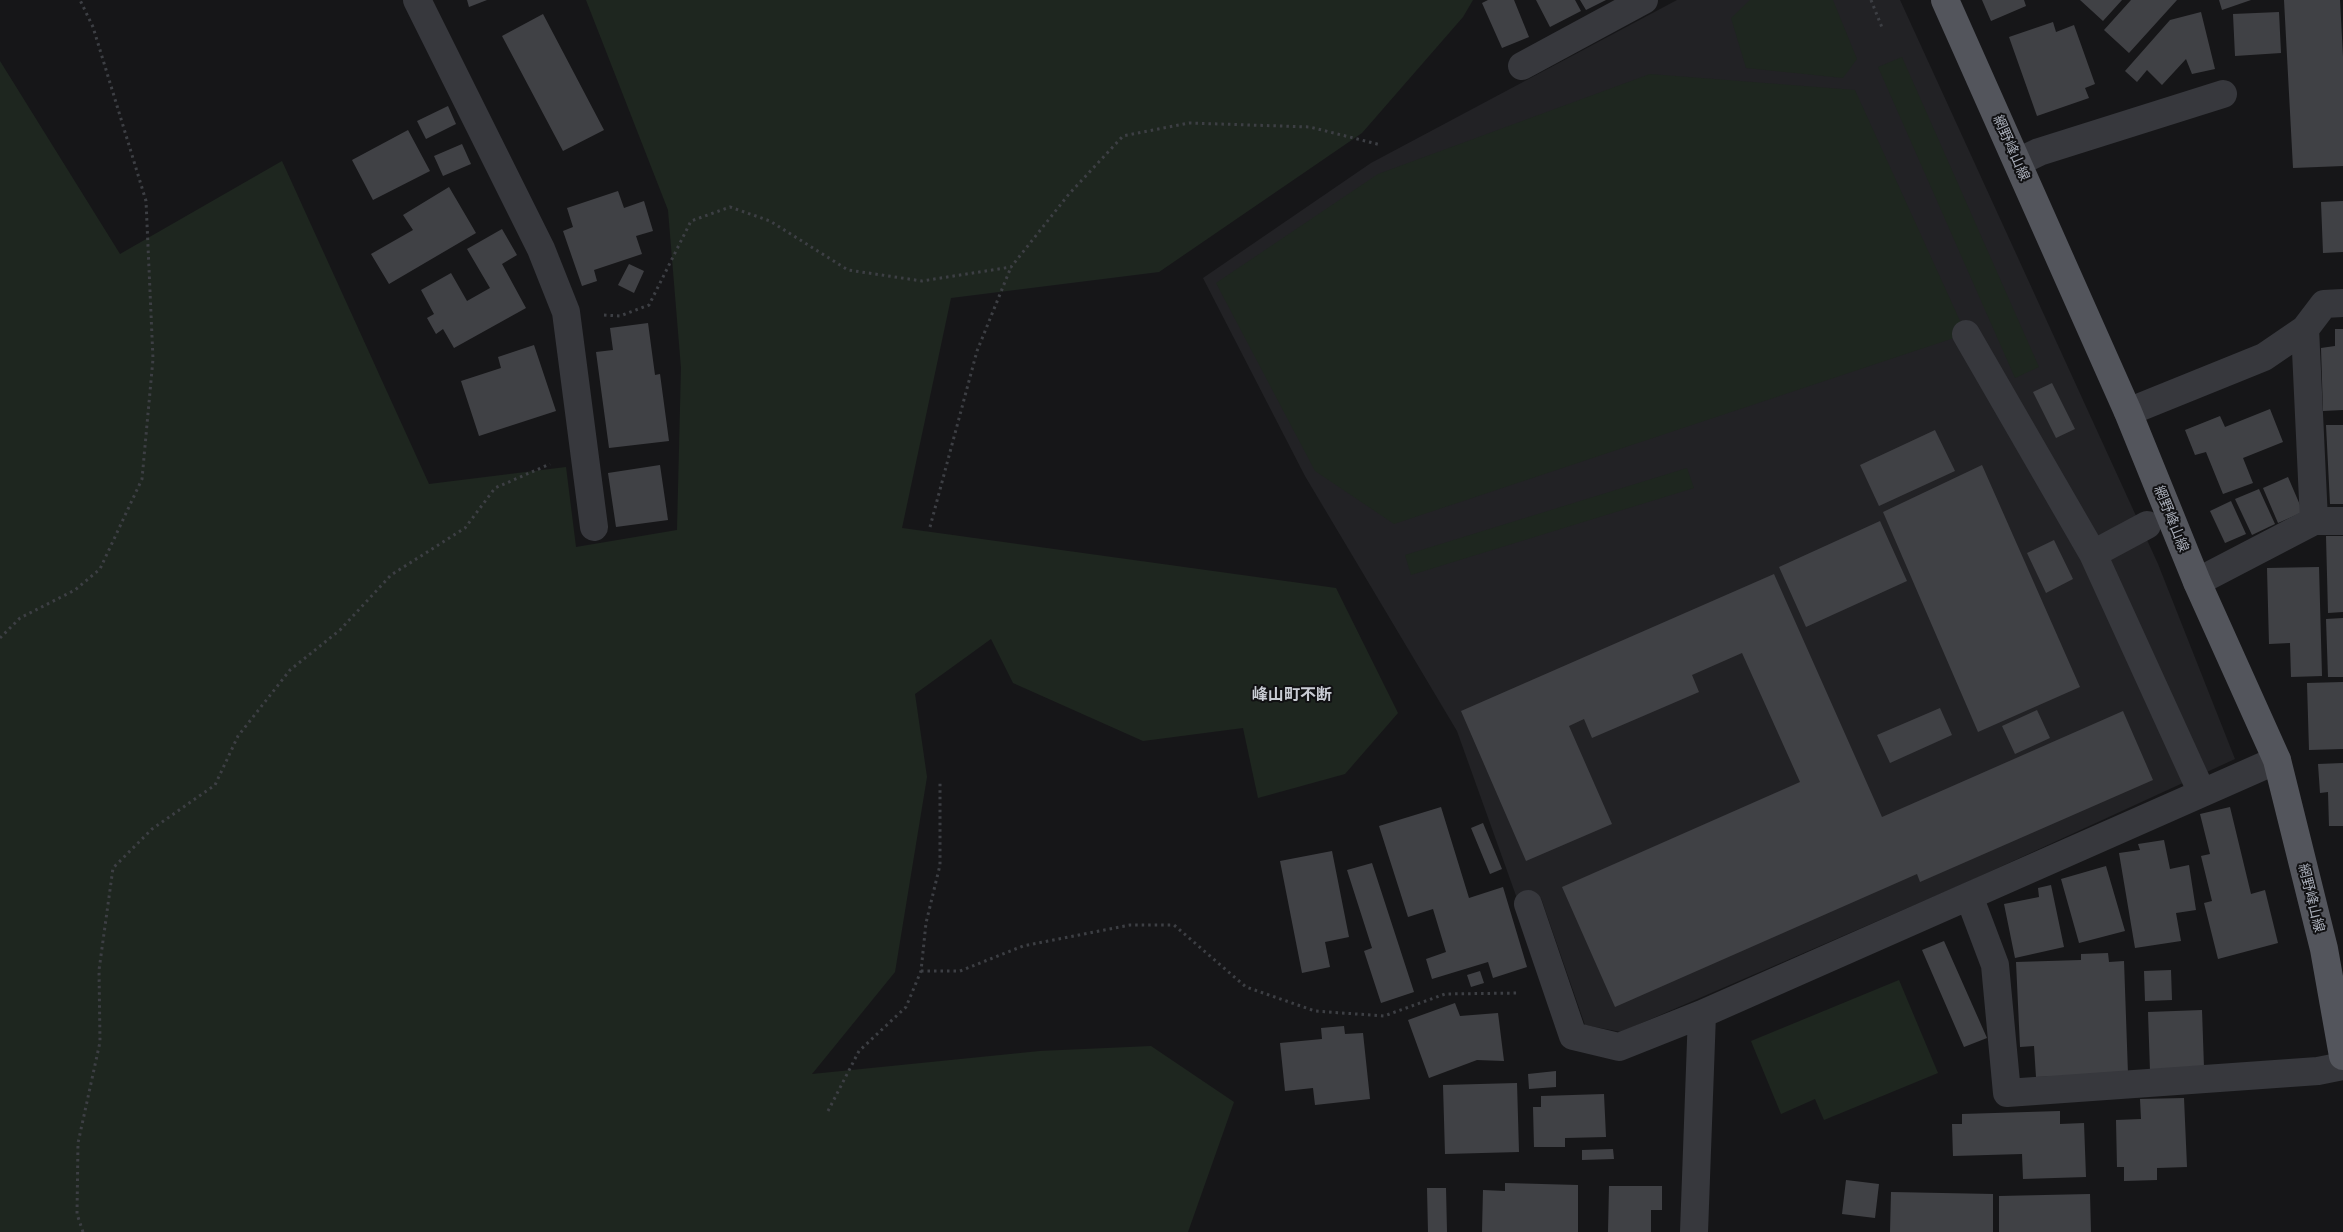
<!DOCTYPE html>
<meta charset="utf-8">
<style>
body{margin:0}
canvas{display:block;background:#161618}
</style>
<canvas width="2343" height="1232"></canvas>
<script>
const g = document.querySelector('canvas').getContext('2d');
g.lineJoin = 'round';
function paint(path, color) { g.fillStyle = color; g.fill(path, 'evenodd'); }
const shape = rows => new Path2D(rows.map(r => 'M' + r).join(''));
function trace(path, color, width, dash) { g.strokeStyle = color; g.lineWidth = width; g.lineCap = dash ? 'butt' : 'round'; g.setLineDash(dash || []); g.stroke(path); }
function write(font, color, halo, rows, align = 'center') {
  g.font = font + ' Quicksand,"Noto Sans JP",sans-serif'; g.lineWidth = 4; g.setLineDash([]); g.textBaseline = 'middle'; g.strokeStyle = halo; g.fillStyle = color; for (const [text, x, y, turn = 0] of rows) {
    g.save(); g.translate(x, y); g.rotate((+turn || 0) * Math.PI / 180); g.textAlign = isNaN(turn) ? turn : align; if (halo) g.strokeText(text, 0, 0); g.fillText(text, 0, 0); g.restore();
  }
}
paint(shape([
 [1677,0,1900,0,2158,564,2235,759,1963,884,1621,1032,1585,1025,1541,898,1519,904,1457,731,1305,476,1203,278,1371,163]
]), '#222225');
paint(shape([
 [586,0,1473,0,1463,17,1362,133,1159,272,951,298,902,528,1336,588,1398,713,1345,774,1258,798,1243,728,1143,741,1013,683,991,639,915,694,927,777,895,972,812,1074,1040,1051,1151,1046,1234,1102,1188,1232,0,1232,0,61,120,254,282,161,429,484,566,467,576,547,677,530,681,368,668,210],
 [1750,0,1833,0,1857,59,1843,78,1746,68,1731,18],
 [1902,57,2039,367,2015,378,1878,67],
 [1650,74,1855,90,1966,334,1394,524,1315,471,1216,283,1378,174],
 [1687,468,1694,488,1411,575,1405,555],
 [1899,980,1938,1073,1824,1120,1815,1099,1781,1114,1751,1041]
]), '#1e261f');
paint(shape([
 [467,0,487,0,469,7],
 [1488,0,1514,0,1529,37,1502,48,1482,3],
 [1536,0,1575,0,1581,11,1550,27],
 [1580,0,1606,0,1586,10],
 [1982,0,2024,0,2026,6,1991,21],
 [2080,0,2122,0,2103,21],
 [2131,0,2177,0,2129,53,2104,30],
 [2219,0,2251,0,2222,10],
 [2284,0,2340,0,2343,57,2343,166,2293,168],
 [2201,12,2215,69,2192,74,2186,59,2162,85,2147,70,2137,82,2125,71,2170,20],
 [2279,12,2281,53,2235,56,2233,14],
 [543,14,604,130,563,151,502,36],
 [2053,22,2056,32,2074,25,2095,84,2085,88,2089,98,2037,116,2009,37],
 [448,106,456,124,426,139,417,121],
 [408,130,430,171,373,200,352,160],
 [462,144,471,164,443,176,434,156],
 [449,187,476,233,389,284,371,254,413,230,403,215],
 [618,191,624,208,644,201,653,231,636,236,642,254,594,270,597,281,582,286,563,231,573,227,567,208],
 [2343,201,2343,252,2323,253,2321,202],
 [502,229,517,255,502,264,526,308,454,348,443,329,436,334,427,318,434,314,421,290,451,273,467,301,490,288,467,249],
 [629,264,644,271,634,293,618,285],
 [648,323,655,375,660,374,669,441,609,448,596,352,613,350,610,328],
 [2335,329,2343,329,2343,410,2323,411,2321,348,2335,346],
 [534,345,556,411,479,436,461,381,501,368,498,357],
 [2052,383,2075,429,2056,438,2033,392],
 [2270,409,2283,442,2243,458,2253,483,2223,494,2206,452,2195,455,2185,430,2220,416,2225,427],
 [2326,425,2343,425,2343,504,2330,504],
 [1935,430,1955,471,1879,506,1860,465],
 [660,465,668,520,616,527,608,473],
 [1982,465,2080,687,1978,732,1883,512],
 [2288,477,2303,512,2278,523,2263,488],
 [2259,489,2275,524,2252,535,2235,499],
 [2231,501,2246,534,2225,543,2210,511],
 [1880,521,1907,581,1806,627,1779,567],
 [2326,536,2343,536,2343,612,2328,613],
 [2054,540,2073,579,2046,593,2027,553],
 [2319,567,2322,676,2291,677,2290,643,2269,644,2267,568],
 [1774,574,1882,817,2123,711,2153,780,1920,882,1917,874,1615,1007,1562,887,1800,782,1742,653,1692,675,1699,692,1592,738,1584,719,1569,726,1612,824,1526,861,1461,711],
 [2343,618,2343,677,2328,677,2326,619],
 [2343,682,2343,749,2309,750,2307,683],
 [1940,708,1952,735,1890,763,1877,735],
 [2037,710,2050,738,2015,754,2002,726],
 [2343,763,2343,826,2329,826,2328,792,2320,793,2318,764],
 [1441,807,1469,898,1503,887,1527,967,1493,978,1488,962,1432,979,1426,959,1446,952,1433,909,1408,917,1379,826],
 [2230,807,2251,894,2265,890,2278,943,2218,959,2204,903,2212,901,2201,856,2210,854,2200,814],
 [1483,823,1502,869,1490,874,1471,828],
 [2164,840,2170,869,2189,865,2196,910,2176,913,2181,941,2135,948,2119,853,2140,850,2138,844],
 [1332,851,1349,937,1325,942,1330,967,1302,973,1280,861],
 [1372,863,1414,992,1381,1003,1364,951,1372,948,1347,870],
 [2106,866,2125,931,2079,943,2061,879],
 [2051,885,2064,947,2015,958,2004,904,2039,897,2038,888],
 [1944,941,1987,1038,1964,1047,1922,950],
 [2108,953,2109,962,2124,961,2128,1074,2036,1077,2034,1046,2020,1047,2016,962,2081,960,2081,954],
 [2171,970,2172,1000,2145,1001,2144,971],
 [1480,971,1484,983,1471,987,1467,975],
 [1455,1003,1460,1016,1498,1013,1504,1061,1477,1060,1429,1078,1408,1020],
 [2202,1010,2204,1068,2150,1071,2148,1012],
 [1344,1026,1345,1034,1363,1033,1370,1099,1315,1105,1313,1088,1285,1091,1280,1043,1322,1039,1321,1028],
 [1556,1071,1556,1087,1529,1089,1528,1074],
 [1517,1083,1519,1152,1445,1154,1443,1085],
 [1604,1094,1606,1137,1565,1138,1565,1147,1534,1147,1533,1107,1541,1107,1541,1096],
 [2184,1098,2187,1167,2157,1168,2157,1180,2124,1181,2124,1167,2117,1167,2116,1120,2141,1119,2140,1099],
 [2060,1111,2060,1124,2084,1123,2086,1177,2023,1179,2022,1154,1953,1156,1952,1124,1962,1124,1962,1114],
 [1613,1149,1614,1159,1582,1160,1582,1150],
 [1846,1180,1879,1184,1875,1218,1842,1214],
 [1505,1183,1578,1185,1578,1232,1482,1232,1483,1190,1505,1191],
 [1609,1186,1662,1186,1662,1210,1651,1210,1651,1232,1608,1232],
 [1427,1188,1446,1188,1447,1232,1428,1232],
 [1891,1192,1993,1194,1993,1232,1890,1232],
 [2090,1194,2091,1232,1999,1232,1999,1196]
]), '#404145');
trace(shape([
 [1871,0,1883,30],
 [604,315,620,316,649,305,691,221,730,207,770,221,848,270,922,281,1011,267,1069,194,1123,136,1189,123,1310,127,1381,145],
 [930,527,977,351,1011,267],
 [0,638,20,618,75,590,100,569,142,479,153,359,146,201,93,27,80,0],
 [921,971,960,971,1023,946,1130,925,1174,925,1246,987,1315,1011,1384,1016,1445,994,1520,993],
 [828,1111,859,1051,906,1007,921,971,926,923,940,865,940,783],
 [83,1232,77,1214,78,1143,100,1042,99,970,113,868,152,829,215,785,238,736,290,670,340,630,391,575,465,528,495,488,550,464]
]), '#3d3f44', 3, [2.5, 4]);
trace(shape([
 [417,0,541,249,566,312,594,527],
 [1522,66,1644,0],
 [2018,162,2039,152,2223,94],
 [2305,329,2314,521],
 [1966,334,2093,554,2202,793],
 [2128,412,2264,357,2305,329,2324,304,2343,303],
 [2093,554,2147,525],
 [2197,582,2314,521,2343,521],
 [1969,896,1995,965,2007,1093,2318,1071,2343,1066],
 [1528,904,1573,1036,1619,1047,1702,1014],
 [1694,1232,1702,1014,2277,760]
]), '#37383d', 28);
trace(shape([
 [1945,0,2128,412,2197,582,2277,760,2324,949,2343,1056]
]), '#53555c', 28);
write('14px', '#a8adb8', '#111113', [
 ["網野峰山線",2011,148,66],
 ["網野峰山線",2171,519,68],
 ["網野峰山線",2311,898,76]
]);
write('bold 16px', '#c9ccd4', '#111113', [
 ["峰山町不断",1292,695]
]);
</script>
